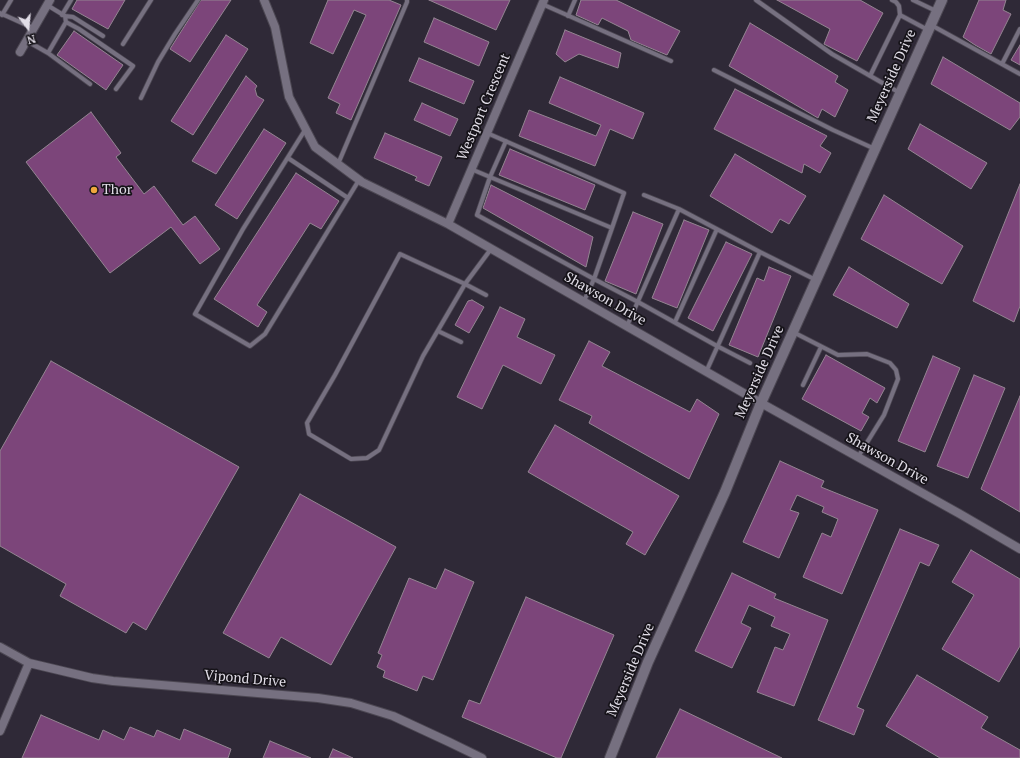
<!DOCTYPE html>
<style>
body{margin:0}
#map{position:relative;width:1020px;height:758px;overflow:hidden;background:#2f2937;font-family:"PT Serif",serif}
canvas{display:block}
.north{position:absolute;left:8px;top:8px;width:40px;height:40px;-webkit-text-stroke:3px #161319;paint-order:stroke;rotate:164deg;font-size:11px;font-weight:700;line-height:16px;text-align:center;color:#e1dde7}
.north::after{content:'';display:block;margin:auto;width:14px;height:18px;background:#e1dde7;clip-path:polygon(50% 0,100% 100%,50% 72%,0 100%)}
</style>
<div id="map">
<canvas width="1020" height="758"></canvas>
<div class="north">N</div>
</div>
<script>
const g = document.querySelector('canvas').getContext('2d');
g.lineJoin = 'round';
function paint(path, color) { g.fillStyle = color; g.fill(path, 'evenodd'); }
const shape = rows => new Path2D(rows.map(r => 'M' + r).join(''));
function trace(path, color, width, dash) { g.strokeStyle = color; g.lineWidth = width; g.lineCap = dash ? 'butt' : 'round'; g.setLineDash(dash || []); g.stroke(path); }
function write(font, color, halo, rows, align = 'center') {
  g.font = font + ' "PT Serif",serif'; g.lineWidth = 3.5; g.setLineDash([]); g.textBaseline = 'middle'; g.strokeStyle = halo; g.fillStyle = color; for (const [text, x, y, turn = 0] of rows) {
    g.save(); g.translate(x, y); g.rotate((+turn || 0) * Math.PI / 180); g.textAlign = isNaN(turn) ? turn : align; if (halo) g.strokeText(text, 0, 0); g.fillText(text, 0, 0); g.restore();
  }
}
const building = shape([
 [77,0,125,0,108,29,72,9,77,0],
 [201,0,231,0,190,62,170,49,201,0],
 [328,0,389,0,401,5,351,120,336,113,340,104,328,98,366,15,354,10,333,54,310,43,328,0],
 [429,0,510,0,496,30,429,0],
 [581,0,616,0,680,31,667,55,631,40,628,31,602,18,598,25,576,15,581,0],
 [777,0,860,0,883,13,857,61,824,44,830,29,777,0],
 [979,0,1006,0,1003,10,1011,14,991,54,975,45,963,37,979,0],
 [434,18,489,42,479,66,424,42,434,18],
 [750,23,838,76,835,82,848,90,835,117,822,109,818,118,729,66,750,23],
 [565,30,621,53,618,68,579,54,565,62,556,54,565,30],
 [74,31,123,65,106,90,57,55,74,31],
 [226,35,248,49,193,135,171,121,226,35],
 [1020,45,1020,65,1011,60,1020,45],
 [943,57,1020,103,1020,117,1010,130,931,84,943,57],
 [419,58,474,81,464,104,409,81,419,58],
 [246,76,257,86,255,89,257,96,264,100,216,174,192,161,246,76],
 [560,77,644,113,633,139,610,129,595,166,519,136,529,110,596,136,601,125,549,103,560,77],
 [735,89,827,136,820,146,831,153,820,173,804,164,802,173,714,129,735,89],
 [422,103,458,119,450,136,414,120,422,103],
 [91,112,121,153,116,157,144,194,154,186,183,225,195,216,220,249,200,264,171,227,110,273,26,162,91,112],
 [920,124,987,163,971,189,908,149,920,124],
 [264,129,286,143,237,219,215,205,264,129],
 [385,133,442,157,429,186,415,180,417,177,374,158,385,133],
 [510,149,595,185,585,210,499,175,510,149],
 [735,154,806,196,789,224,780,219,772,233,710,196,735,154],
 [296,173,339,201,321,229,310,223,257,305,267,312,258,327,214,299,296,173],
 [1020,184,1020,306,1014,322,973,301,1020,184],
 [491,185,593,237,586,267,483,208,491,185],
 [884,195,963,246,942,284,861,239,884,195],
 [633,212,663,224,636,294,605,281,633,212],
 [684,220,709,230,677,308,652,298,684,220],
 [726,242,752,254,713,331,688,318,726,242],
 [769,267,791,276,758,357,729,345,757,278,764,281,769,267],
 [849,267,909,304,897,328,833,295,849,267],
 [472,300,484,307,469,333,455,325,468,301,472,300],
 [500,307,525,319,517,337,555,355,541,384,503,365,482,409,457,397,500,307],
 [589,341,610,352,602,366,690,412,697,399,719,414,689,479,589,423,592,416,559,400,589,341],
 [826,355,885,388,877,403,870,398,862,413,869,417,861,431,802,399,826,355],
 [933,356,960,368,925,452,898,441,933,356],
 [51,361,239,467,146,630,133,622,126,633,60,596,66,584,0,546,0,451,51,361],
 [974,375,1005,388,968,478,937,466,974,375],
 [1020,396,1020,512,981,489,1020,396],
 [555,425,679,496,645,555,626,544,633,532,528,472,555,425],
 [780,461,824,481,821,487,878,510,842,594,803,577,822,533,831,537,838,519,822,512,824,507,797,495,790,510,799,513,779,558,743,542,780,461],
 [300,494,396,547,331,665,281,637,269,658,223,633,300,494],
 [900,529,939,545,929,566,920,562,857,707,864,710,854,735,818,720,900,529],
 [971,550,1020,579,1020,646,999,682,942,649,974,595,952,582,971,550],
 [445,569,474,582,433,680,423,676,417,691,383,677,385,671,377,667,382,655,378,653,409,578,436,589,445,569],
 [732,573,776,594,774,598,828,620,794,706,757,692,775,647,783,650,790,634,771,626,775,617,749,605,741,623,751,628,732,668,695,651,732,573],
 [526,597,614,635,561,758,557,758,462,717,469,700,480,704,526,597],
 [917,675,988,717,981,728,1020,750,1020,758,940,758,886,726,917,675],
 [680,709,782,758,656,758,680,709],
 [41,715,99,740,103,730,124,740,130,727,154,737,157,730,180,740,184,729,231,749,228,758,22,758,41,715],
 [270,741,311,758,263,758,270,741],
 [333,749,353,758,329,758,333,749]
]);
paint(building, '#7c457a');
trace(building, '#948592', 1);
const service = shape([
 [756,0,832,54,900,93],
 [892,0,896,2,899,6,900,15,928,30],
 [913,0,936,11],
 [542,4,671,61],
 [47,5,65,16,73,17,103,36],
 [0,13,33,28],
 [2,15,11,0],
 [62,15,71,0],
 [65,16,66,22,79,29,133,66,116,89],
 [568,16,575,0],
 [931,25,1020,74],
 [27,41,48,53,90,84],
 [123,44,151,0],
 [48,53,66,22],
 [1002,64,1020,29],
 [714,70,833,130,875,149],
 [870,76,900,15],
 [141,98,158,62,175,34,198,0],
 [305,130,243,229,195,314,250,346,265,334,359,180],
 [487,133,624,193,612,228],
 [288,158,348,198],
 [338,164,407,2,407,0],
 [471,169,490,177,612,228,594,279,477,215,490,177,506,141],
 [644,195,679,209],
 [760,252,816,280],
 [486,295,465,284,400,254,335,375,307,423,309,434,351,459,367,458,379,450,423,356,465,284,491,249],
 [584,301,594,279,638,302,717,346,750,363],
 [675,322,717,229],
 [627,326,679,209,760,252,706,372],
 [438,331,461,342],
 [793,332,838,355,867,354,890,363,896,370,898,379,884,415,858,457],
 [803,385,821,347]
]);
const minor = shape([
 [264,0,275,27,289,97,315,147,362,182,448,224,761,403,960,514,1020,549],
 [20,52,50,0],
 [448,224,544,0],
 [0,647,29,663,92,678,113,681,318,698,351,703,393,716,449,742,482,758],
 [0,731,29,663]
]);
const tertiary = shape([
 [610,758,648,662,725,492,761,403,942,0]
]);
trace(service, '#4c4752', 5.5);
trace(minor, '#4c4752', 10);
trace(tertiary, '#4c4752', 12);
trace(service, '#767080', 4);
trace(minor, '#767080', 8);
trace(tertiary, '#767080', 10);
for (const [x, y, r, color] of [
 [94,190,4,"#efa73d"]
]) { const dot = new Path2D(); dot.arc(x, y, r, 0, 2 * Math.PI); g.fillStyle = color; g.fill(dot); trace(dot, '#161319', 1.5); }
write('14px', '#e1dde7', '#161319', [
 ["Meyerside Drive",892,76,-66],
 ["Westport Crescent",484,107,-67],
 ["Shawson Drive",605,299,30],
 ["Meyerside Drive",760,372,-66],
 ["Shawson Drive",887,459,29],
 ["Meyerside Drive",631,670,-67],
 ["Vipond Drive",245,679,5]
]);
write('14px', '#e1dde7', '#161319', [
 ["Thor",102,190]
], 'left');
</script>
